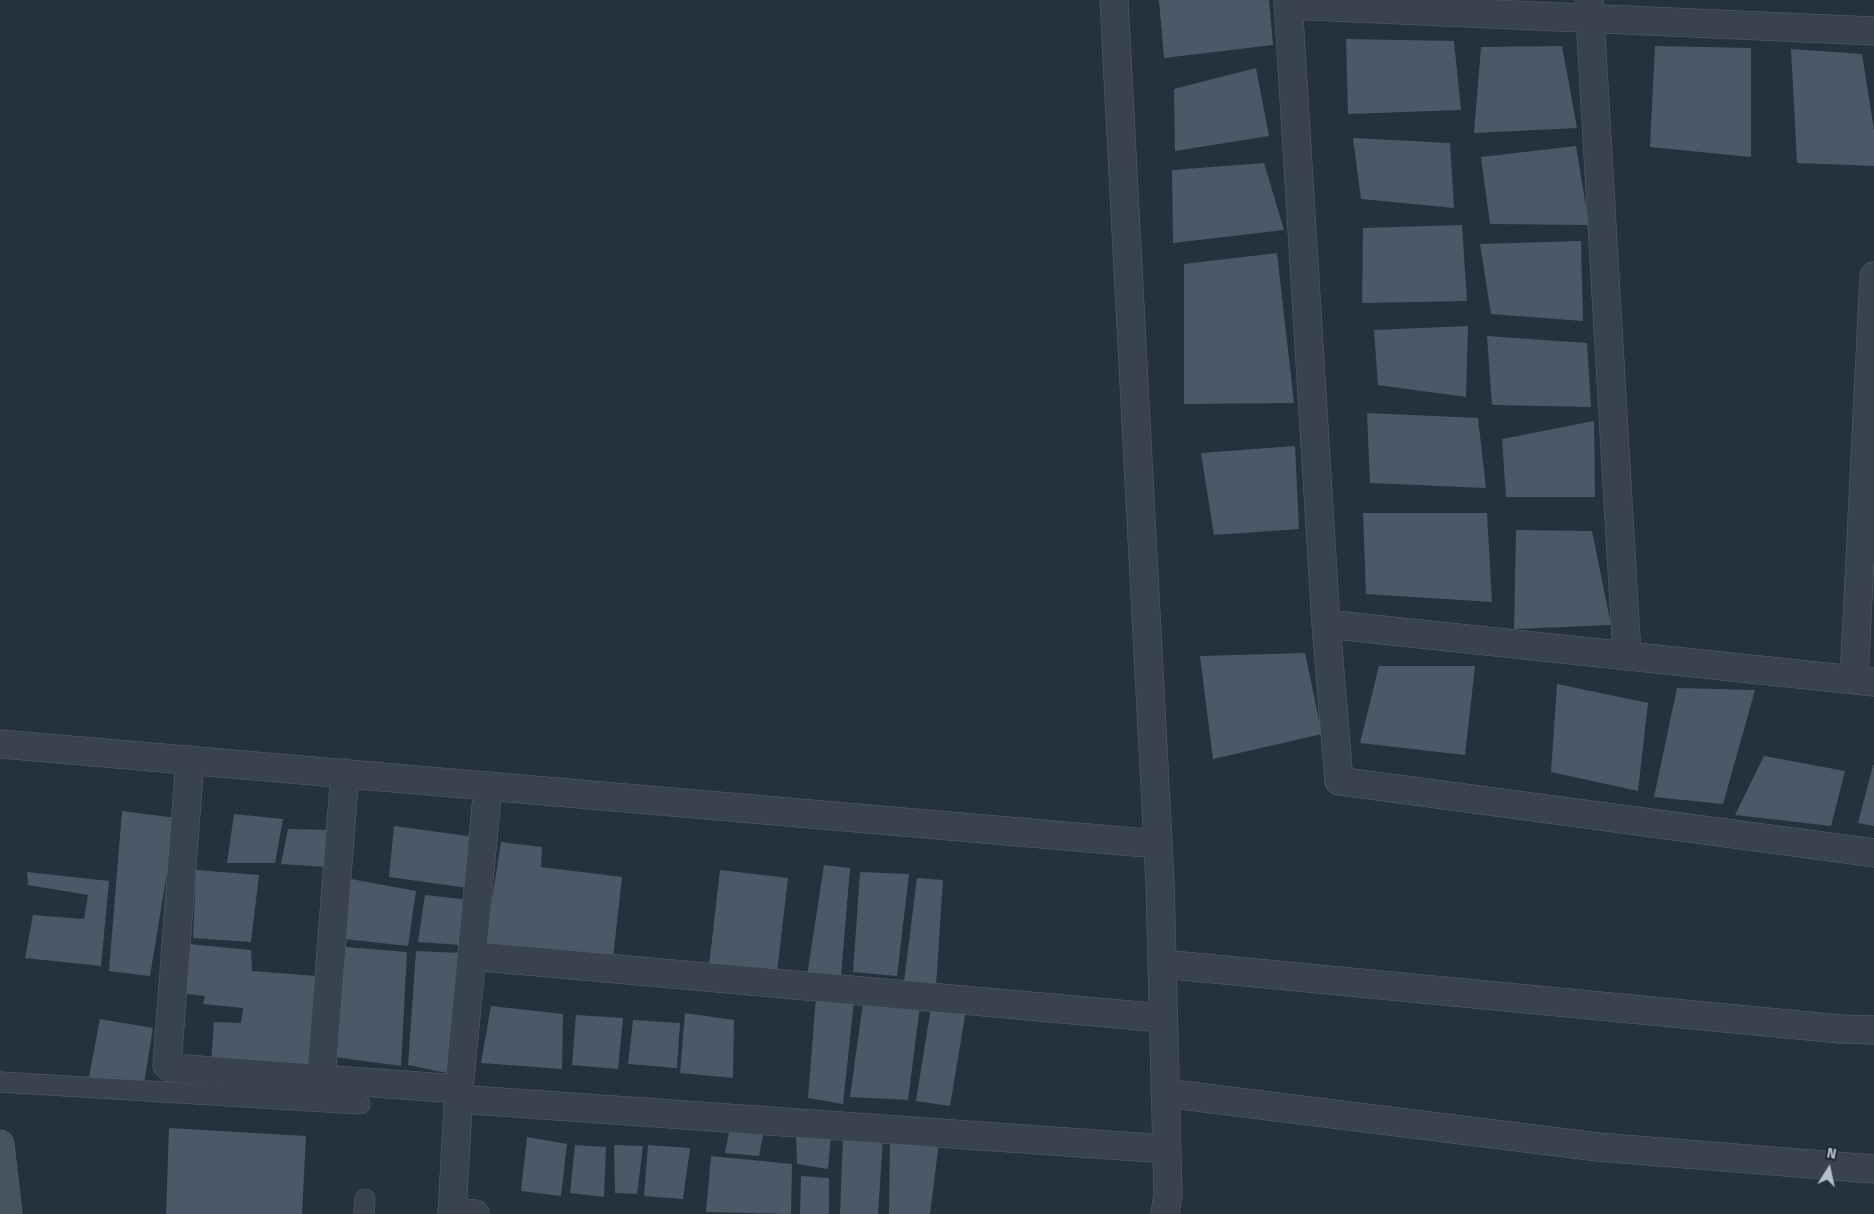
<!DOCTYPE html>
<style>
body{margin:0}
#map{position:relative;width:1874px;height:1214px;overflow:hidden;background:#24323e;font-family:"Fira Sans",sans-serif}
canvas{display:block}
.north{position:absolute;left:1804px;top:1144px;width:50px;height:50px;-webkit-text-stroke:4px #1d2833;paint-order:stroke;rotate:10deg;font-size:14px;font-weight:700;line-height:20px;text-align:center;color:#b4bec9}
.north::after{content:'';display:block;margin:auto;width:18px;height:22px;background:#b4bec9;clip-path:polygon(50% 0,100% 100%,50% 72%,0 100%)}
</style>
<div id="map">
<canvas width="1874" height="1214"></canvas>
<div class="north">N</div>
</div>
<script>
const g = document.querySelector('canvas').getContext('2d');
g.lineJoin = 'round';
function paint(path, color) { g.fillStyle = color; g.fill(path, 'evenodd'); }
const shape = rows => new Path2D(rows.map(r => 'M' + r).join(''));
function trace(path, color, width, dash) { g.strokeStyle = color; g.lineWidth = width; g.lineCap = dash ? 'butt' : 'round'; g.setLineDash(dash || []); g.stroke(path); }
paint(shape([
 [1159,0,1269,0,1273,45,1164,58],
 [1346,39,1454,41,1461,110,1348,114],
 [1562,46,1577,128,1474,133,1481,47],
 [1655,46,1751,48,1751,157,1650,147],
 [1791,49,1862,54,1874,130,1874,166,1797,163],
 [1256,68,1269,136,1175,151,1174,89],
 [1353,138,1450,143,1454,208,1361,199],
 [1576,146,1589,225,1490,224,1481,157],
 [1264,163,1284,230,1173,243,1172,170],
 [1462,225,1467,301,1362,303,1363,228],
 [1581,241,1583,321,1491,314,1480,244],
 [1277,253,1294,403,1184,404,1184,264],
 [1468,326,1466,397,1378,385,1374,330],
 [1487,336,1587,343,1591,407,1492,405],
 [1367,413,1478,418,1486,488,1370,483],
 [1594,421,1595,497,1506,497,1502,439],
 [1295,446,1299,529,1214,535,1201,453],
 [1363,513,1487,513,1492,602,1366,594],
 [1516,530,1592,531,1611,625,1514,629],
 [1305,653,1322,734,1213,759,1200,656],
 [1379,666,1475,666,1465,755,1360,743],
 [1557,684,1648,703,1638,791,1551,772],
 [1677,688,1755,690,1723,804,1654,797],
 [1764,756,1845,771,1831,826,1735,815],
 [1873,765,1874,765,1874,826,1858,823],
 [122,811,176,818,150,976,109,971],
 [234,814,283,819,275,863,227,863],
 [394,826,475,837,468,888,389,877],
 [288,829,330,830,326,867,281,864],
 [501,842,542,847,541,867,622,877,613,958,485,945],
 [824,865,850,868,841,976,807,976],
 [196,870,259,875,251,942,193,938],
 [720,870,788,878,777,972,709,966],
 [27,872,109,881,101,966,25,958,33,915,84,919,88,895,28,885],
 [860,872,909,874,897,976,853,972],
 [917,878,943,880,936,986,904,982],
 [351,879,416,891,408,946,344,939],
 [425,895,470,900,461,945,418,942],
 [189,944,251,950,252,971,317,976,312,1068,211,1064,214,1022,241,1023,243,1008,203,1004,205,996,180,993],
 [346,947,407,952,401,1066,335,1057],
 [416,951,463,953,452,1074,408,1065],
 [816,997,854,1001,843,1104,808,1098],
 [863,1003,920,1006,908,1100,850,1097],
 [491,1006,563,1014,562,1069,481,1063],
 [931,1007,966,1010,950,1106,916,1101],
 [685,1013,734,1020,733,1078,680,1073],
 [576,1015,623,1018,618,1069,572,1065],
 [100,1019,153,1028,144,1083,89,1077],
 [633,1020,680,1023,677,1068,628,1064],
 [169,1128,306,1136,302,1214,166,1214],
 [729,1132,763,1135,759,1156,725,1153],
 [796,1133,831,1136,828,1169,797,1164],
 [843,1136,883,1138,878,1214,840,1214],
 [527,1137,567,1144,561,1196,521,1191],
 [890,1139,939,1142,930,1214,889,1214],
 [575,1145,606,1147,604,1197,570,1193],
 [614,1145,643,1146,637,1194,615,1193],
 [648,1145,690,1148,683,1199,644,1196],
 [711,1156,792,1164,791,1214,706,1212],
 [801,1176,829,1178,829,1214,800,1214]
]), '#4a5967');
const lane = shape([
 [0,1082,360,1104],
 [364,1214,365,1199]
]);
const street = shape([
 [1114,0,1160,882,1168,1194,1165,1214],
 [1288,0,1326,624,1339,781,1874,853],
 [1589,0,1627,656],
 [1289,5,1874,31],
 [1326,624,1874,682],
 [1854,680,1874,276],
 [0,744,1158,844],
 [190,760,167,1065,171,1068,321,1079],
 [345,773,321,1079,459,1089],
 [472,956,1163,1018],
 [1162,964,1840,1029,1874,1030],
 [1165,1093,1598,1147,1874,1169],
 [458,1099,1166,1149],
 [452,1212,475,1214],
 [452,1214,459,1089,488,786]
]);
const secondary = shape([
 [0,1144,8,1214]
]);
trace(lane, '#56616c', 21);
trace(street, '#56616c', 29);
trace(secondary, '#56616c', 29);
trace(lane, '#38434e', 20);
trace(street, '#38434e', 28);
trace(secondary, '#465361', 28);
</script>
